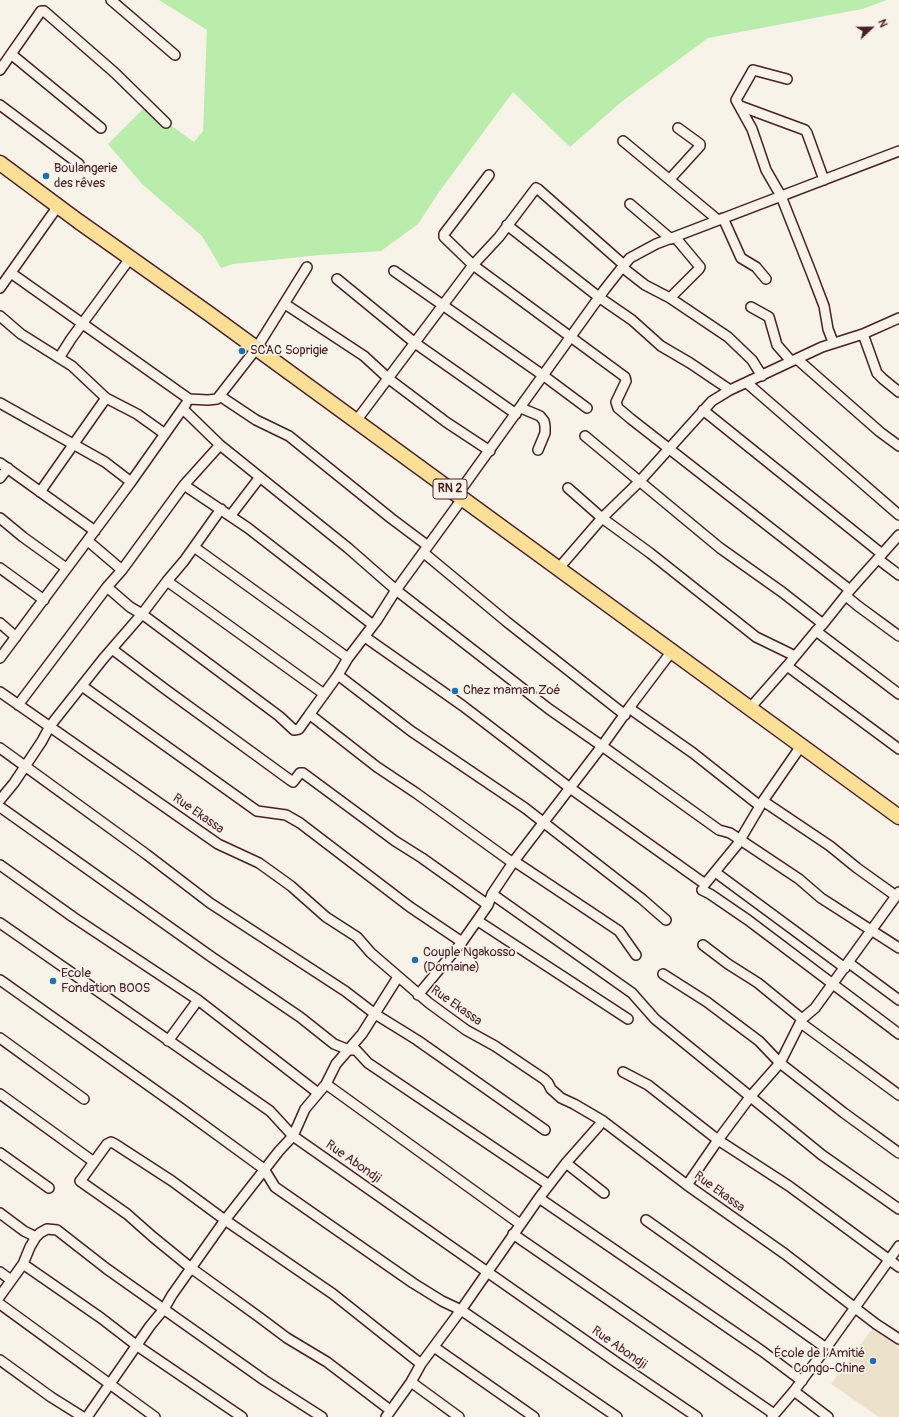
<!DOCTYPE html>
<meta charset="utf-8">
<style>
body{margin:0}
#map{position:relative;width:899px;height:1417px;overflow:hidden;background:#f7f3e8;font-family:Pangolin,sans-serif}
canvas{display:block}
.north{position:absolute;left:851px;top:8px;width:40px;height:40px;-webkit-text-stroke:3px #f7f3e8;paint-order:stroke;rotate:68deg;font-size:11px;font-weight:700;line-height:16px;text-align:center;color:#4a1f2b}
.north::after{content:'';display:block;margin:auto;width:14px;height:18px;background:#4a1f2b;clip-path:polygon(50% 0,100% 100%,50% 72%,0 100%)}
</style>
<div id="map">
<canvas width="899" height="1417"></canvas>
<div class="north">N</div>
</div>
<script>
const g = document.querySelector('canvas').getContext('2d');
g.lineJoin = 'round';
function paint(path, color) { g.fillStyle = color; g.fill(path, 'evenodd'); }
const shape = rows => new Path2D(rows.map(r => 'M' + r).join(''));
function trace(path, color, width, dash) { g.strokeStyle = color; g.lineWidth = width; g.lineCap = dash ? 'butt' : 'round'; g.setLineDash(dash || []); g.stroke(path); }
function write(font, color, halo, rows, align = 'center') {
  g.font = font + ' Pangolin,sans-serif'; g.lineWidth = 3.5; g.setLineDash([]); g.textBaseline = 'middle'; g.strokeStyle = halo; g.fillStyle = color; for (const [text, x, y, turn = 0] of rows) {
    g.save(); g.translate(x, y); g.rotate((+turn || 0) * Math.PI / 180); g.textAlign = isNaN(turn) ? turn : align; if (halo) g.strokeText(text, 0, 0); g.fillText(text, 0, 0); g.restore();
  }
}
paint(shape([
 [876,1324,899,1339,899,1417,879,1417,831,1384]
]), '#ece1cb');
paint(shape([
 [159,0,887,0,862,9,708,38,620,103,570,147,513,92,439,192,418,224,381,251,320,255,233,264,221,268,202,236,142,184,108,144,145,107,194,142,203,131,207,30]
]), '#baecab');
const minor = shape([
 [111,0,175,55],
 [11,54,101,128],
 [0,70,41,11,44,11,115,73,166,123],
 [787,79,753,70,736,100,752,129,766,170,781,196,811,272,824,306,828,329,833,342],
 [0,105,79,164],
 [740,106,805,130,807,133,824,180],
 [623,141,718,220],
 [489,175,444,234,444,237,473,265,625,377,626,381,616,402,618,408,631,419,850,590],
 [670,179,700,146,700,144,678,128],
 [630,204,671,239],
 [723,218,741,258,756,267,766,279],
 [507,225,600,298,632,320,661,346,690,363,730,390],
 [622,267,645,285,670,298,728,337,752,360,762,376],
 [394,271,544,376,587,408],
 [11,273,189,399,208,400,217,399,256,349,307,267],
 [337,279,415,343,516,414],
 [0,288,58,206],
 [670,298,699,269,700,267,675,237],
 [285,304,364,356,389,379,446,422,490,451],
 [751,307,769,317,777,345,791,361],
 [0,316,21,334,72,366,106,398,137,414,165,434],
 [863,334,877,373,883,379,899,392],
 [59,358,71,339,131,257],
 [797,359,880,432,899,446],
 [747,383,899,515],
 [220,396,256,420,289,436,392,519,428,546],
 [0,403,105,462,131,482],
 [521,408,540,416,544,421,545,426,545,433,538,450],
 [183,409,220,445,348,548,396,590,549,709,602,746,719,830,730,833,799,879,821,898,899,948],
 [703,410,882,554],
 [356,421,473,265,499,237,536,188,538,189,624,265],
 [585,436,720,548,782,592,823,624],
 [0,463,95,531],
 [0,478,8,468],
 [184,485,248,528,373,625],
 [568,488,602,518,650,553,756,637,795,656],
 [40,492,106,398],
 [457,495,605,289,624,265,630,258,656,244,899,151],
 [231,515,260,477],
 [0,518,23,537,66,568],
 [88,541,122,570],
 [194,547,348,658],
 [424,553,507,622,625,715],
 [878,559,899,575],
 [0,568,44,600],
 [558,569,602,518,639,482,712,401,730,390,822,347,863,334,899,318],
 [167,581,324,694],
 [107,587,130,607,142,614,279,716,294,730,299,729,309,715,313,717,377,767,416,793,513,863],
 [846,596,858,606,899,636],
 [0,623,16,637],
 [816,631,899,694],
 [365,637,463,706,570,788,705,884,737,845,763,801,801,746],
 [112,649,165,689,290,780,293,782,300,773,303,773,395,841,422,858,488,905],
 [0,658,131,482,186,404],
 [787,666,899,749],
 [338,675,411,731,525,808,642,899,666,920],
 [82,686,257,811,286,815,300,823,410,907,462,942],
 [0,692,218,844,259,863,291,886,326,917,357,937,371,953,429,1003,466,1030,495,1046,544,1079,548,1083,551,1089,561,1098,574,1104,603,1121,687,1185,785,1254,876,1324,899,1339],
 [18,705,107,587,122,570,184,485,220,445],
 [629,708,693,753,760,806],
 [750,708,787,666,816,631,823,624,850,590,899,535],
 [309,715,338,675,348,658,377,620,396,590,462,499],
 [0,748,146,854,210,903,345,991,375,1014,417,1040,545,1130],
 [0,800,14,783,42,741,50,726,103,659,142,614,167,581,184,561,221,509],
 [763,801,830,846,857,868,896,896],
 [0,807,213,958,300,1017,334,1044,349,1050,356,1050,368,1063,549,1185],
 [514,861,619,931,636,955],
 [0,865,73,917,198,1000,318,1093],
 [715,872,845,968],
 [702,890,710,894,748,920,899,1034],
 [492,894,632,993,655,1019,822,1155,899,1209],
 [478,921,628,1019],
 [0,923,270,1111,293,1136,616,1362,697,1417],
 [703,945,728,964,758,983,802,1019],
 [849,963,899,1000],
 [663,974,707,1002,759,1041,780,1063,844,1113,899,1153],
 [0,980,179,1107,264,1169,275,1187,413,1283,442,1301,461,1310,617,1417],
 [418,995,462,942,488,905,492,894,514,861,602,746,629,708,672,651],
 [801,1023,899,1095],
 [0,1038,84,1099],
 [168,1041,198,1000],
 [623,1072,648,1085,718,1140,789,1186,899,1267],
 [326,1084,520,1224],
 [0,1094,94,1162],
 [0,1153,49,1188],
 [566,1163,604,1193],
 [687,1185,718,1140,750,1097,780,1063,802,1019,815,1008,899,892],
 [539,1198,762,1351,802,1381],
 [0,1213,24,1231,36,1237],
 [646,1220,826,1348],
 [513,1234,774,1414],
 [23,1264,101,1318,136,1345,242,1417],
 [0,1272,11,1280],
 [0,1296,23,1264,30,1247,36,1237,40,1233,47,1229,57,1230,107,1269,264,1380,322,1417],
 [0,1304,155,1417],
 [434,1347,534,1417],
 [0,1360,51,1397,83,1417],
 [411,1382,459,1417],
 [794,1391,828,1417],
 [390,1410,327,1362,287,1338,259,1317,191,1268,153,1237,127,1214,80,1181,81,1180,107,1144,111,1142,115,1144,172,1181,225,1220,333,1294,421,1364],
 [87,1417,150,1326,164,1309,172,1295,225,1220,279,1151,293,1136,305,1109,326,1084,336,1064,362,1034,398,977],
 [386,1417,411,1382,421,1364,461,1310,539,1198,566,1163,603,1121],
 [772,1417,794,1391,826,1348,899,1246]
]);
const highway = shape([
 [0,163,78,221,208,313,899,817]
]);
trace(minor, '#4a1f2b', 12);
trace(highway, '#4a1f2b', 17);
trace(minor, '#f7f3e8', 9);
trace(highway, '#fbdf96', 14);
for (const [x, y, r, color] of [
 [46,176,4,"#1f6fb2"],
 [242,351,4,"#1f6fb2"],
 [455,691,4,"#1f6fb2"],
 [415,960,4,"#1f6fb2"],
 [53,981,4,"#1f6fb2"],
 [873,1361,4,"#1f6fb2"]
]) { const dot = new Path2D(); dot.arc(x, y, r, 0, 2 * Math.PI); g.fillStyle = color; g.fill(dot); trace(dot, '#f7f3e8', 1.5); }
for (const [x, y, w] of [
 [450,489,34]
]) { const box = new Path2D(); box.roundRect(x - w / 2, y - 10, w, 20, 3); g.fillStyle = '#f7f3e8'; g.fill(box); trace(box, '#4a1f2b', 1); }
write('bold 12px', '#4a1f2b', null, [
 ["RN 2",450,489]
]);
write('13px', '#4a1f2b', '#f7f3e8', [
 ["Boulangerie",54,169],
 ["des rêves",54,184],
 ["SCAC Soprigie",250,351],
 ["Chez maman Zoé",463,691],
 ["Couple Ngakosso",423,953],
 ["(Domaine)",423,968],
 ["Ecole",61,974],
 ["Fondation BOOS",61,989],
 ["École de l'Amitié",865,1354,"right"],
 ["Congo-Chine",865,1369,"right"]
], 'left');
write('13px', '#4a1f2b', '#f7f3e8', [
 ["Rue Ekassa",198,814,35],
 ["Rue Ekassa",456,1006,35],
 ["Rue Abondji",353,1162,35],
 ["Rue Ekassa",719,1192,36],
 ["Rue Abondji",619,1348,35]
]);
</script>
